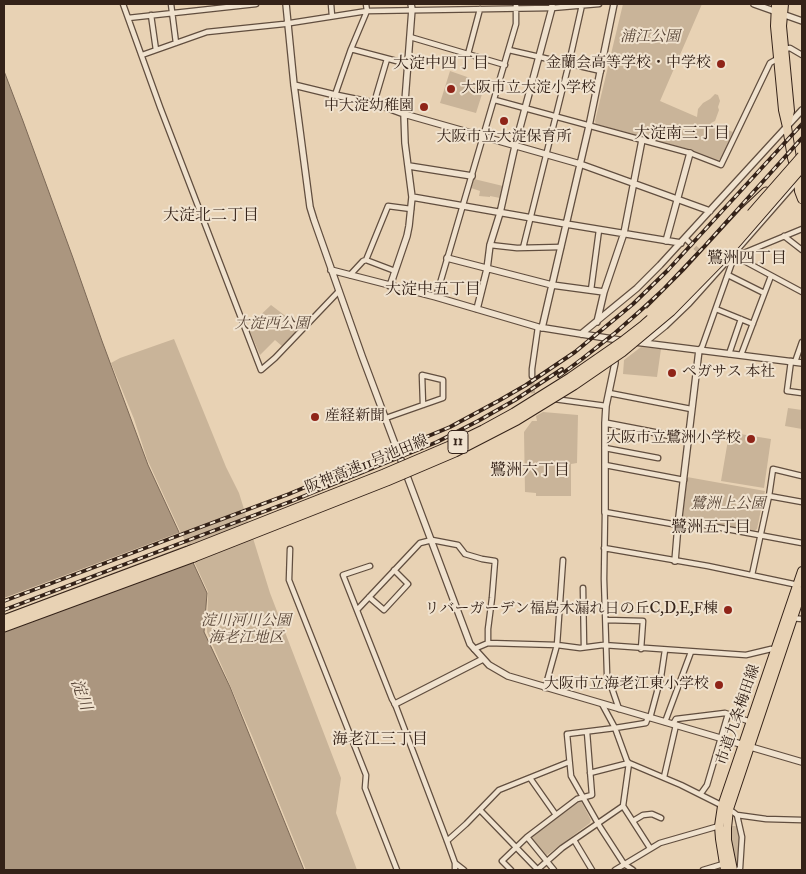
<!DOCTYPE html>
<meta charset="utf-8">
<style>
body{margin:0}
#map{position:relative;width:806px;height:874px;overflow:hidden;background:#e8d2b4;font-family:"IM FELL Double Pica",serif}
canvas{display:block}
.frame{position:absolute;inset:0;border:5px solid #342218;pointer-events:none}
</style>
<div id="map">
<canvas width="806" height="874"></canvas>
<div class="frame"></div>
</div>
<script>
const g = document.querySelector('canvas').getContext('2d');
g.lineJoin = 'round';
function paint(path, color) { g.fillStyle = color; g.fill(path, 'evenodd'); }
const shape = rows => new Path2D(rows.map(r => 'M' + r).join(''));
function trace(path, color, width, dash) { g.strokeStyle = color; g.lineWidth = width; g.lineCap = dash ? 'butt' : 'round'; g.setLineDash(dash || []); g.stroke(path); }
function write(font, color, halo, rows, align = 'center') {
  g.font = font + ' "IM FELL Double Pica","Noto Serif JP",serif'; g.lineWidth = 4; g.setLineDash([]); g.textBaseline = 'middle'; g.strokeStyle = halo; g.fillStyle = color; for (const [text, x, y, turn = 0] of rows) {
    g.save(); g.translate(x, y); g.rotate((+turn || 0) * Math.PI / 180); g.textAlign = isNaN(turn) ? turn : align; if (halo) g.strokeText(text, 0, 0); g.fillText(text, 0, 0); g.restore();
  }
}
paint(shape([
 [623,4,702,4,660,101,697,117,698,109,703,103,710,99,715,94,718,95,720,101,718,107,719,110,715,121,711,123,733,132,721,159,718,160,692,150,596,124,595,121],
 [450,71,470,78,468,86,483,91,476,113,440,103],
 [474,179,503,186,500,198,490,196,490,197,479,196,480,191,471,188],
 [271,305,300,327,283,347,275,340,260,355,248,327],
 [174,339,226,467,239,493,270,593,341,778,336,813,357,870,306,870,252,736,207,632,208,592,147,459,134,419,111,363,120,358],
 [641,347,661,349,657,377,623,374,624,360],
 [788,408,802,410,802,429,785,426],
 [543,412,578,415,577,463,571,464,571,496,536,496,536,493,525,492,524,432,532,421,537,421,536,416],
 [734,433,771,439,764,488,721,481,728,440,733,440],
 [687,477,765,491,757,529,754,531,684,518,683,516],
 [578,801,581,801,591,820,590,823,547,855,544,855,531,839,531,836],
 [731,826,738,826,741,842,738,867,736,866,730,840]
]), '#c9b499');
const water = shape([
 [4,71,23,121,73,258,102,341,148,465,207,593,204,632,230,687,304,870,4,870,4,71]
]);
paint(water, '#ab967f');
trace(water, '#7b6856', 1);
paint(shape([
 [181,532,187,545,4,614,4,598]
]), '#e8d2b4');
trace(shape([
 [690,243,701,253],
 [532,376,533,395]
]), '#c4af95', 4.5, [4.5, 2]);
const minor = shape([
 [123,4,160,107,261,370,275,358,339,291],
 [171,4,176,43],
 [331,4,332,16],
 [151,15,156,50],
 [128,18,256,4],
 [410,37,505,65],
 [351,49,408,64],
 [784,49,790,48,802,55],
 [509,50,601,71],
 [468,54,480,9],
 [142,55,207,32,284,24,367,11,552,8,599,4],
 [335,95,351,49,367,11,366,4],
 [495,100,690,153,721,165,770,63,777,59],
 [374,103,387,59],
 [784,236,802,250],
 [685,238,690,243],
 [490,245,517,248,561,247],
 [523,248,569,63,582,5],
 [733,255,802,292],
 [366,260,388,206,411,209],
 [350,275,363,261,366,260,395,271],
 [728,275,764,293],
 [591,290,599,230],
 [436,297,516,24,516,4],
 [716,309,753,324],
 [699,350,702,347,734,257,802,229],
 [729,354,741,319],
 [741,355,771,276],
 [791,361,787,391,802,393],
 [795,362,802,342],
 [532,376,532,369,538,327],
 [609,393,691,409],
 [554,399,606,406],
 [386,418,423,405,443,398,443,380,422,375,423,405],
 [605,448,658,458],
 [605,465,684,480],
 [769,496,802,502],
 [678,520,802,543],
 [604,548,708,566,798,585],
 [290,549,289,580,366,775,365,788,397,870],
 [370,566,343,575,392,699,395,704,447,841,455,863,455,870],
 [752,575,769,496,773,469,802,476],
 [583,588,584,647],
 [369,597,384,610,408,584,394,570],
 [357,610,420,543,432,540,458,545,465,554,482,559,495,561,492,598,488,629,488,643],
 [791,618,802,619],
 [606,620,643,621,641,649],
 [474,649,488,643,557,645,580,648,603,645,746,655,771,649,776,650],
 [545,688,557,645,563,560],
 [602,704,615,728,627,761,629,763,623,806,650,848],
 [619,709,607,674,604,579,605,512,678,525],
 [650,718,661,677,665,650],
 [665,722,691,652],
 [673,724,676,719,725,713,748,721],
 [590,773,629,763,681,785,729,809,737,815,766,819,802,820],
 [664,777,676,725],
 [530,778,556,815],
 [700,794,702,792,707,785,728,714],
 [480,810,538,870],
 [737,815,742,837,740,868,738,870],
 [633,821,643,815,652,814,661,818],
 [527,837,554,870],
 [574,840,592,870],
 [447,841,466,824,499,790,569,762],
 [455,863,464,870],
 [511,870,502,861,527,837,577,799,592,795,587,732],
 [537,870,562,848,623,806],
 [615,870,660,843,719,826],
 [633,870,624,864,600,827,571,776,567,734,615,728,646,723,648,717],
 [703,870,723,864]
]);
const tertiary = shape([
 [286,4,294,85,310,207,314,220,362,356,470,644,489,665,508,676,802,762],
 [754,4,802,21],
 [294,85,335,95,374,103,404,114,580,164,710,211],
 [409,166,472,176],
 [412,197,566,224,681,243],
 [666,241,690,153],
 [447,258,552,285,604,292],
 [331,270,436,297,538,327,625,341],
 [390,286,407,236,409,226,412,197,405,143,404,114,412,9,411,4],
 [477,309,487,269,490,245,500,213,515,146,552,8,552,4],
 [597,322,604,292,624,233,642,140],
 [542,328,589,126,614,4],
 [581,334,637,288,660,265,802,110],
 [635,342,802,363],
 [644,343,665,326,689,303,732,255,802,175],
 [605,423,688,439],
 [605,512,605,423,606,406,615,363],
 [675,561,678,525,699,350],
 [395,704,483,659]
]);
const primary = shape([
 [776,4,775,26,783,110,787,127,792,158,798,180,799,191,802,199],
 [784,4,782,26,790,111,787,125],
 [725,870,720,839,719,826,722,806,802,571],
 [733,870,727,840,727,828,729,809,802,591]
]);
const motorway = shape([
 [744,213,766,192],
 [4,620,191,550],
 [4,627,194,557]
]);
trace(minor, '#614e3f', 7);
trace(tertiary, '#614e3f', 8);
trace(primary, '#342218', 10);
trace(motorway, '#342218', 11);
trace(minor, '#f0e2ce', 4.5);
trace(tertiary, '#f0e2ce', 5.5);
trace(primary, '#e8d2b4', 8);
trace(motorway, '#e8d2b4', 9);
const rail = shape([
 [559,376,582,359,615,333,640,311,664,289,703,248,802,138],
 [4,601,289,494,426,437,450,427,500,400,526,385,575,352,633,304,668,270,802,124],
 [4,610,292,501,437,442,478,421,515,400,562,369]
]);
trace(rail, '#342218', 4);
trace(rail, '#f0e2ce', 2, [5.5]);
const motorwayBridge = shape([
 [650,312,687,275,744,213],
 [191,550,384,474,452,445,483,430,514,413,570,378,622,342,644,325,667,305,717,253,802,156],
 [194,557,387,481,455,452,517,420,574,385,622,352,671,311,723,258,802,167]
]);
trace(motorwayBridge, '#342218', 11, []);
trace(motorwayBridge, '#e8d2b4', 9);
for (const [x, y, r, color] of [
 [721,64,5,"#8f2418"],
 [451,89,5,"#8f2418"],
 [424,107,5,"#8f2418"],
 [504,121,5,"#8f2418"],
 [672,373,5,"#8f2418"],
 [315,417,5,"#8f2418"],
 [751,439,5,"#8f2418"],
 [728,610,5,"#8f2418"],
 [719,685,5,"#8f2418"]
]) { const dot = new Path2D(); dot.arc(x, y, r, 0, 2 * Math.PI); g.fillStyle = color; g.fill(dot); trace(dot, '#f0e2ce', 2); }
for (const [x, y, w] of [
 [458,442,20]
]) { const box = new Path2D(); box.roundRect(x - w / 2, y - 11.5, w, 23, 4); g.fillStyle = '#f0e2ce'; g.fill(box); trace(box, '#342218', 1); }
write('bold 14px', '#342218', null, [
 ["11",458,442]
]);
write('italic 15px', '#594638', '#f0e2ce', [
 ["浦江公園",650,38],
 ["大淀西公園",272,325],
 ["鷺洲上公園",728,505],
 ["淀川河川公園",246,622],
 ["海老江地区",246,639]
]);
write('15px', '#342218', '#f0e2ce', [
 ["金蘭会高等学校・中学校",711,64],
 ["大阪市立大淀小学校",461,89,"left"],
 ["中大淀幼稚園",414,107],
 ["大阪市立大淀保育所",504,138,"center"],
 ["ペガサス 本社",682,373,"left"],
 ["産経新聞",325,417,"left"],
 ["大阪市立鷺洲小学校",741,439],
 ["リバーガーデン福島木漏れ日の丘C,D,E,F棟",718,610],
 ["大阪市立海老江東小学校",709,685]
], 'right');
write('15px', '#342218', '#f0e2ce', [
 ["阪神高速11号池田線",367,465,-22],
 ["市道九条梅田線",739,715,-71]
]);
write('16px', '#342218', '#f0e2ce', [
 ["大淀中四丁目",441,65],
 ["大淀南三丁目",682,135],
 ["大淀北二丁目",211,217],
 ["鷺洲四丁目",747,260],
 ["大淀中五丁目",433,291],
 ["鷺洲六丁目",530,472],
 ["鷺洲五丁目",711,529],
 ["海老江三丁目",380,741]
]);
write('italic 16px', '#584537', '#f0e2ce', [
 ["淀川",80,695,70]
]);
</script>
